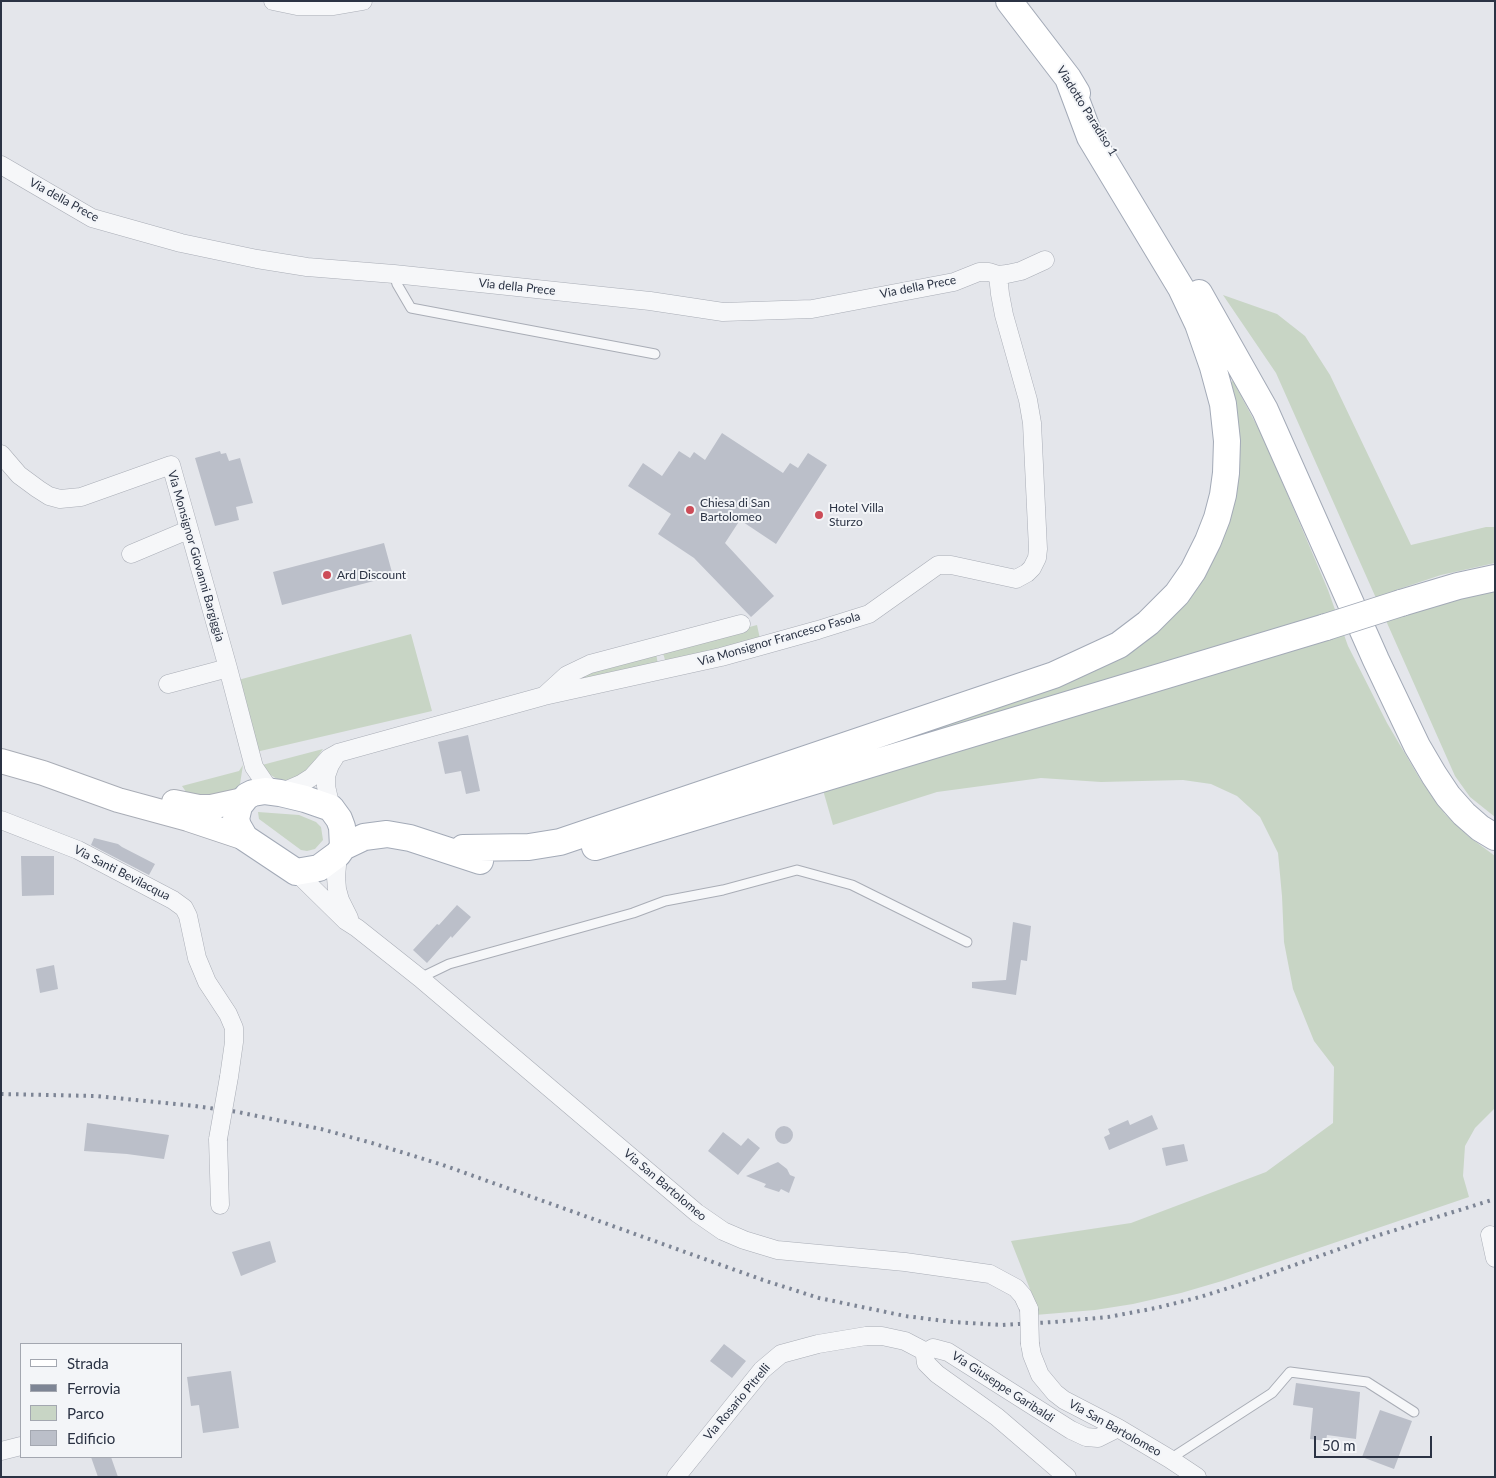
<!DOCTYPE html>
<style>
body{margin:0}
#map{position:relative;width:1496px;height:1478px;overflow:hidden;background:#e4e6eb;font-family:Lato,sans-serif}
canvas{display:block}
.frame{position:absolute;inset:0;border:2px solid #2b3344;pointer-events:none}
.legend{position:absolute;left:20px;top:1343px;width:162px;height:115px;box-sizing:border-box;background:#f3f5f8;border:1px solid #a3a7b0;margin:0;padding:6px 9px;list-style:none;font-size:15px;color:#2b3344}
.legend li{display:flex;align-items:center;gap:10px;height:25px}
.legend b{width:25px;border:1px solid #a3a7b0}
.scale{position:absolute;left:1314px;top:1436px;width:118px;height:22px;box-sizing:border-box;border:2px solid #2b3344;border-top:0;padding-left:6px;font-size:15px;line-height:18px;white-space:nowrap;color:#2b3344;-webkit-text-stroke:4px #f3f5f8;paint-order:stroke}
</style>
<div id="map">
<canvas width="1496" height="1478"></canvas>
<div class="frame"></div>
<ul class="legend">
<li><b style="height:6px;background:#fff"></b>Strada</li>
<li><b style="height:6px;background:#7d8595"></b>Ferrovia</li>
<li><b style="height:14px;background:#c8d5c5"></b>Parco</li>
<li><b style="height:14px;background:#bbbfc9"></b>Edificio</li>
</ul>
<div class="scale">50 m</div>
</div>
<script>
const g = document.querySelector('canvas').getContext('2d');
g.lineJoin = 'round';
function paint(path, color) { g.fillStyle = color; g.fill(path, 'evenodd'); }
const shape = rows => new Path2D(rows.map(r => 'M' + r).join(''));
function trace(path, color, width, dash) { g.strokeStyle = color; g.lineWidth = width; g.lineCap = dash ? 'butt' : 'round'; g.setLineDash(dash || []); g.stroke(path); }
function write(font, color, halo, rows, align = 'center') {
  g.font = font + ' Lato,sans-serif'; g.lineWidth = 4; g.setLineDash([]); g.textBaseline = 'middle'; g.strokeStyle = halo; g.fillStyle = color; for (const [text, x, y, turn = 0] of rows) {
    g.save(); g.translate(x, y); g.rotate((+turn || 0) * Math.PI / 180); g.textAlign = isNaN(turn) ? turn : align; if (halo) g.strokeText(text, 0, 0); g.fillText(text, 0, 0); g.restore();
  }
}
paint(shape([
 [1223,295,1277,314,1305,336,1330,375,1411,545,1486,527,1495,527,1495,563,1441,575,1396,590,1401,603,1415,610,1495,590,1495,817,1470,797,1455,776,1276,373],
 [1233,381,1264,439,1328,590,1348,646,1387,723,1420,779,1445,814,1468,836,1495,856,1495,1108,1475,1128,1465,1146,1463,1176,1469,1197,1222,1281,1181,1293,1133,1304,1095,1310,1035,1315,1035,1302,1011,1241,1131,1223,1266,1172,1333,1123,1334,1067,1314,1041,1293,989,1284,942,1282,896,1278,853,1260,817,1237,796,1211,784,1183,780,1101,782,1041,778,937,792,833,825,823,790,1330,639,822,766,1065,680,1199,579,1229,383],
 [757,625,760,639,666,663,662,650],
 [411,634,432,711,256,752,238,680],
 [656,653,658,665,577,681,576,677],
 [323,749,307,772,288,781,277,779,269,774,262,765],
 [243,765,240,784,236,789,228,795,189,796,182,786,239,771],
 [258,812,299,815,316,822,321,827,323,840,315,849,307,851,301,850,259,819]
]), '#c8d5c5');
paint(shape([
 [722,433,783,473,790,463,798,468,808,453,827,465,776,544,740,520,725,543,774,596,751,617,694,558,658,534,671,514,628,486,643,463,662,476,679,451,690,458,694,452,705,460],
 [220,451,221,454,226,453,229,461,240,458,253,503,236,507,239,520,215,526,195,458],
 [384,543,393,576,282,605,273,572],
 [468,735,480,791,466,794,461,771,445,774,438,742],
 [94,838,118,844,122,847,155,864,149,875,91,845],
 [21,856,54,856,54,895,22,896],
 [457,905,471,917,452,938,451,936,427,963,413,950,437,924,439,925],
 [1013,922,1031,926,1027,961,1021,960,1016,995,972,988,972,982,1006,980],
 [54,965,58,989,40,993,36,969],
 [1152,1115,1158,1129,1109,1150,1104,1137,1110,1134,1108,1129,1128,1120,1130,1125],
 [87,1123,169,1135,164,1159,127,1154,84,1151],
 '775 1135a9 9 0 1 1 18 0a9 9 0 1 1-18 0Z',
 [723,1132,741,1146,748,1138,760,1148,738,1175,708,1151],
 [1184,1144,1188,1161,1166,1166,1162,1148],
 [778,1162,787,1169,790,1175,795,1177,789,1193,781,1189,779,1192,764,1187,766,1184,746,1176],
 [270,1241,276,1262,241,1276,232,1252],
 [724,1344,746,1361,732,1378,710,1361],
 [231,1371,239,1428,203,1433,199,1405,191,1406,187,1377],
 [1296,1383,1360,1392,1356,1439,1327,1435,1326,1441,1310,1439,1313,1408,1293,1405],
 [1380,1410,1412,1421,1394,1469,1362,1457],
 [91,1457,111,1457,118,1477,98,1477]
]), '#bbbfc9');
const lane = shape([
 [394,274,397,284,411,308,655,354],
 [420,978,449,964,633,913,665,901,723,890,797,870,852,885,967,942],
 [1170,1459,1272,1393,1290,1372,1367,1382,1414,1412]
]);
const street = shape([
 [273,1,297,6,334,6,363,1],
 [1,165,92,218,181,243,257,259,307,267,394,274,650,301,723,312,812,309,954,282,979,272,989,272,998,275,1007,274,1021,271,1045,260],
 [1,454,19,475,38,489,49,496,60,499,81,497,171,465,228,668,254,767,271,792],
 [131,554,188,530],
 [168,684,228,668],
 [544,696,567,675,590,664,741,624],
 [280,793,301,784,312,777,329,758,338,753,544,696,721,657,818,630,869,614,938,565,951,565,1016,579,1027,573,1032,568,1037,558,1038,549,1032,423,1028,400,1004,315,1000,294,998,275],
 [331,808,326,786,326,776,330,765,335,757],
 [1,820,78,850,173,900,184,908,188,916,197,958,207,982,228,1014,234,1028,234,1042,229,1077],
 [338,854,336,877,337,889,340,900,349,918],
 [296,872,346,921,357,928,420,978,697,1213,723,1231,744,1240,777,1250,905,1262,990,1274,1016,1288,1023,1296,1029,1309],
 [218,1139,220,1205],
 [1490,1235,1495,1258],
 [1030,1344,1032,1355,1040,1375,1055,1393,1064,1400,1118,1428,1170,1459,1197,1477],
 [1,1451,21,1446],
 [676,1477,762,1370,781,1354,818,1344,866,1336,882,1336,905,1341,926,1352],
 [1067,1477,997,1417,937,1374,926,1363,925,1356,926,1352,933,1348,948,1352,1071,1430,1086,1437,1098,1438,1118,1428]
]);
const secondary = shape([
 [1,761,43,773,118,800,188,819,245,838],
 [174,802,199,807,211,807,243,800]
]);
const primary = shape([
 [1009,1,1068,78,1077,93],
 [1199,293,1265,410,1376,660,1417,746,1434,775,1448,796,1464,814,1480,828,1495,837],
 [1401,603,1458,586,1495,578],
 [265,791,280,793,305,799,331,808,339,819,342,827,343,847,338,854,319,868,296,872,245,838,238,826,236,819,239,806,247,796,253,793,265,791],
 [343,847,364,837,387,834,410,838,480,861],
 [595,847,1326,627],
 [463,848,529,847,560,842,1054,675,1119,645,1148,623,1177,594,1193,571,1208,541,1217,518,1223,495,1226,473,1227,441,1223,404,1213,367,1198,324,1181,288,1090,137,1068,78]
]);
trace(lane, '#a9adb6', 11);
trace(street, '#a9adb6', 19);
trace(secondary, '#a9adb6', 26);
trace(primary, '#a3aab7', 28);
trace(lane, '#f6f7f9', 9);
trace(street, '#f6f7f9', 18);
trace(secondary, '#fff', 24);
trace(primary, '#fff', 26);
trace(shape([
 [1,1094,95,1096,195,1106,238,1112,321,1129,372,1143,443,1165,763,1280,819,1298,905,1316,953,1322,1002,1325,1054,1322,1108,1317,1156,1308,1200,1297,1241,1284,1376,1236,1495,1199]
]), '#7d8595', 4, [2.5, 5]);
const streetBridge = shape([
 [218,1139,229,1077],
 [1029,1309,1030,1344]
]);
const primaryBridge = shape([
 [1326,627,1401,603]
]);
trace(streetBridge, '#a9adb6', 19, []);
trace(primaryBridge, '#a3aab7', 28, []);
trace(streetBridge, '#f6f7f9', 18);
trace(primaryBridge, '#fff', 26);
for (const [x, y, r, color] of [
 [690,510,5,"#cc4c58"],
 [819,515,5,"#cc4c58"],
 [327,575,5,"#cc4c58"]
]) { const dot = new Path2D(); dot.arc(x, y, r, 0, 2 * Math.PI); g.fillStyle = color; g.fill(dot); trace(dot, '#f3f5f8', 2); }
write('12px', '#2b3344', '#f3f5f8', [
 ["Viadotto Paradiso 1",1087,111,58],
 ["Via della Prece",64,200,29],
 ["Via della Prece",517,287,6],
 ["Via della Prece",918,287,-11],
 ["Via Monsignor Giovanni Bargiggia",196,556,74],
 ["Via Monsignor Francesco Fasola",779,639,-16],
 ["Via Santi Bevilacqua",122,873,27],
 ["Via San Bartolomeo",665,1185,40],
 ["Via Giuseppe Garibaldi",1003,1387,33],
 ["Via Rosario Pitrelli",737,1402,-50],
 ["Via San Bartolomeo",1115,1428,29]
]);
write('12px', '#2b3344', '#f3f5f8', [
 ["Chiesa di San",700,503],
 ["Bartolomeo",700,517],
 ["Hotel Villa",829,508],
 ["Sturzo",829,522],
 ["Ard Discount",337,575]
], 'left');
</script>
